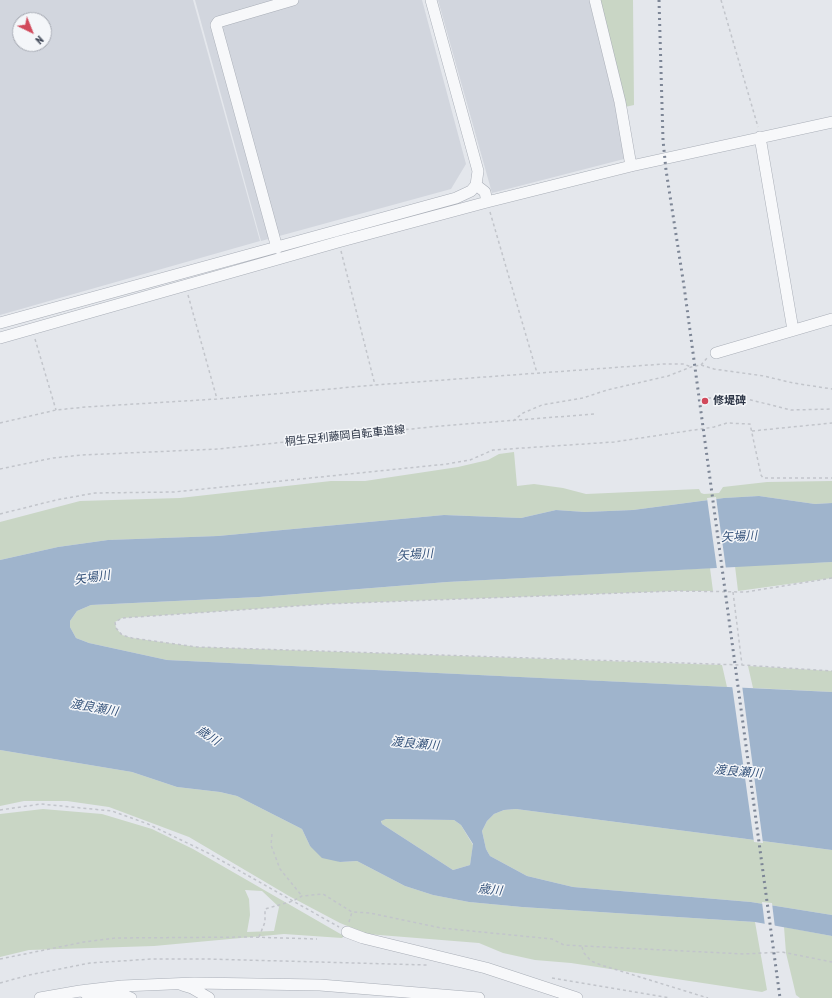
<!DOCTYPE html>
<meta charset="utf-8">
<style>
body{margin:0}
#map{position:relative;width:832px;height:998px;overflow:hidden;background:#e4e7ec;font-family:"PT Sans Narrow",sans-serif}
canvas{display:block}
.north{position:absolute;left:12px;top:12px;width:40px;height:40px;box-sizing:border-box;background:#f4f6f9;border:1px solid #a4a8b1;border-radius:50%;rotate:137deg;font-size:11px;font-weight:700;line-height:16px;text-align:center;color:#2b3445}
.north::after{content:'';display:block;margin:auto;width:14px;height:18px;background:#d1495b;clip-path:polygon(50% 0,100% 100%,50% 72%,0 100%)}
</style>
<div id="map">
<canvas width="832" height="998"></canvas>
<div class="north">N</div>
</div>
<script>
const g = document.querySelector('canvas').getContext('2d');
g.lineJoin = 'round';
function paint(path, color) { g.fillStyle = color; g.fill(path, 'evenodd'); }
const shape = rows => new Path2D(rows.map(r => 'M' + r).join(''));
function trace(path, color, width, dash) { g.strokeStyle = color; g.lineWidth = width; g.lineCap = dash ? 'butt' : 'round'; g.setLineDash(dash || []); g.stroke(path); }
function write(font, color, halo, rows, align = 'center') {
  g.font = font + ' "PT Sans Narrow","Noto Sans JP",sans-serif'; g.lineWidth = 3; g.setLineDash([]); g.textBaseline = 'middle'; g.strokeStyle = halo; g.fillStyle = color; for (const [text, x, y, turn = 0] of rows) {
    g.save(); g.translate(x, y); g.rotate((+turn || 0) * Math.PI / 180); g.textAlign = isNaN(turn) ? turn : align; if (halo) g.strokeText(text, 0, 0); g.fillText(text, 0, 0); g.restore();
  }
}
paint(shape([
 [0,0,193,0,260,241,0,315],
 [20,20,44,20,44,44,20,44],
 [195,0,422,0,466,164,451,189,261,241],
 [438,0,589,0,628,158,492,193]
]), '#d2d6de');
paint(shape([
 [599,0,633,0,634,105,625,107],
 [514,452,517,486,534,484,563,488,586,494,699,489,701,493,704,494,719,493,723,487,767,482,832,481,832,503,815,504,759,496,724,498,633,510,585,512,556,510,521,518,444,515,218,536,108,540,58,547,0,560,0,522,80,501,180,498,331,481,365,481,458,467,488,460,499,454],
 [832,562,832,578,738,591,735,566],
 [710,568,713,591,675,591,326,604,122,618,115,622,116,628,122,635,132,638,197,647,722,665,727,687,167,660,89,643,76,638,70,627,70,621,77,611,91,605,259,597,447,582],
 [748,666,832,671,832,692,753,688],
 [0,750,132,772,177,787,220,792,237,796,302,829,310,846,340,862,357,861,405,886,433,895,469,902,522,907,755,922,767,990,762,992,571,963,535,960,503,953,479,943,367,934,340,923,289,896,189,837,109,807,67,801,24,801,0,806],
 [43,809,102,814,152,829,193,849,344,936,342,938,284,934,154,946,29,950,0,957,0,814],
 [245,890,262,891,279,907,274,931,247,932,250,915,249,899],
 [516,809,832,850,832,915,751,902,573,887,527,876,490,856,486,849,482,831,487,821,494,814,504,810],
 [386,819,454,820,461,825,473,845,470,865,453,870,382,824,381,820],
 [784,927,832,936,832,998,800,998,796,995,786,953]
]), '#c9d6c5');
paint(shape([
 [759,496,815,504,832,503,832,562,447,582,259,597,91,605,77,611,70,621,70,627,76,638,89,643,167,660,832,692,832,850,516,809,504,810,494,814,487,821,482,831,486,849,490,856,527,876,573,887,751,902,832,915,832,936,755,922,522,907,469,902,433,895,405,886,357,861,340,862,322,858,310,846,302,829,237,796,220,792,177,787,132,772,0,750,0,560,58,547,108,540,218,536,444,515,521,518,556,510,585,512,633,510,724,498],
 [386,819,454,820,461,825,473,844,470,865,453,870,382,824,381,821]
]), '#9fb4cc');
paint(shape([
 [716,497,726,569,717,569,707,498],
 [732,685,742,685,763,843,754,842],
 [762,902,772,903,775,928,765,926]
]), '#e4e7ec');
const minor = shape([
 [595,0,620,102,631,166],
 [760,137,793,330],
 [476,185,485,192,487,202],
 [277,248,216,25,218,22,293,0],
 [0,323,456,198,471,191,476,185,478,171,431,0],
 [0,338,338,242,487,202,631,166,832,122],
 [716,353,832,319],
 [347,932,363,938,486,968,577,998],
 [182,985,192,988,209,998],
 [85,993,90,996,126,996,131,998],
 [40,998,80,991,122,986,194,983,320,985,479,998]
]);
trace(minor, '#a9aeb7', 12);
trace(shape([
 [721,0,758,127],
 [490,212,537,373],
 [341,251,375,385],
 [188,295,217,399],
 [35,339,56,410],
 [701,365,707,358],
 [708,398,747,399,791,410,832,409],
 [513,421,523,413,542,405,583,398,607,390,668,376,691,367,701,365,714,369,764,376,793,383,832,389],
 [0,423,56,410,86,407,217,399,375,385,663,364,684,364,691,367],
 [752,431,832,423],
 [0,469,53,458,82,455,218,449,440,426,595,414],
 [0,514,56,500,95,493,174,492,447,464,470,460,493,450,614,442,714,427,727,423,750,424,761,475,763,478,832,478],
 [832,578,746,592,675,591,326,604,122,618,115,622,116,628,122,635,132,638,197,647,742,665,832,671],
 [733,592,742,665],
 [0,810,41,804,112,811,148,824,208,853,339,927],
 [272,834,271,845,280,869,302,896],
 [349,922,352,912],
 [259,937,265,922,265,909,293,901,302,896,323,894,352,912,370,913,441,928,552,939,564,945,744,954,782,952,832,962],
 [582,947,584,953,591,961,601,965,708,998],
 [0,959,84,942,116,938,250,937,317,939],
 [552,978,670,998],
 [0,983,29,975,90,963,152,959,208,959,428,965]
]), '#c2c5cb', 1.5, [3, 3]);
trace(minor, '#f7f8fa', 11);
trace(shape([
 [659,0,663,140,666,170,684,286,780,998]
]), '#7d8696', 3, [2, 4]);
for (const [x, y, r, color] of [
 [705,401,4,"#d1495b"]
]) { const dot = new Path2D(); dot.arc(x, y, r, 0, 2 * Math.PI); g.fillStyle = color; g.fill(dot); trace(dot, '#f4f6f9', 1.5); }
write('bold 11px', '#2b3445', '#f4f6f9', [
 ["修堤碑",713,401]
], 'left');
write('11px', '#2b3445', '#f4f6f9', [
 ["桐生足利藤岡自転車道線",345,436,-6]
]);
write('italic 12px', '#34527a', '#f4f6f9', [
 ["矢場川",739,537,-3],
 ["矢場川",415,555,-4],
 ["矢場川",92,578,-8],
 ["渡良瀬川",94,708,10],
 ["歳川",208,736,33],
 ["渡良瀬川",415,744,5],
 ["渡良瀬川",738,772,5],
 ["歳川",490,890,6]
]);
</script>
